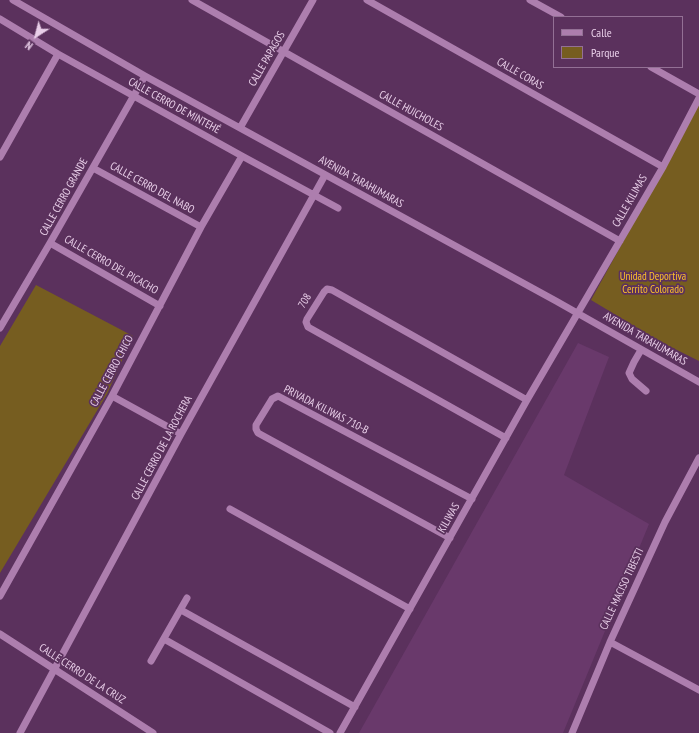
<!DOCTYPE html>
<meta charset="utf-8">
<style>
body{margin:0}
#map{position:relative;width:699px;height:733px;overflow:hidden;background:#5b315d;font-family:"PT Sans Narrow",sans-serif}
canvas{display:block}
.legend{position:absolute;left:553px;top:16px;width:130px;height:52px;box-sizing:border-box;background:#5b315d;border:1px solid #937095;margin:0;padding:5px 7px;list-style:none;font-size:12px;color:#e8cee8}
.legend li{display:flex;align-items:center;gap:8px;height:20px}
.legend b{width:20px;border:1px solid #937095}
.north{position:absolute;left:16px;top:16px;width:40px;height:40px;-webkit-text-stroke:3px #5b315d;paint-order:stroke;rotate:216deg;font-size:11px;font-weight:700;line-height:16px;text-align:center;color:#e8cee8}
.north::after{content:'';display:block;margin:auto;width:14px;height:18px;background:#e8cee8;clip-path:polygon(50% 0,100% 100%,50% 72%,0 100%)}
</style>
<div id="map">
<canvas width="699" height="733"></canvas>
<ul class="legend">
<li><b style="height:5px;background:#ad7eae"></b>Calle</li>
<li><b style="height:11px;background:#765d20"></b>Parque</li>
</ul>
<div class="north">N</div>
</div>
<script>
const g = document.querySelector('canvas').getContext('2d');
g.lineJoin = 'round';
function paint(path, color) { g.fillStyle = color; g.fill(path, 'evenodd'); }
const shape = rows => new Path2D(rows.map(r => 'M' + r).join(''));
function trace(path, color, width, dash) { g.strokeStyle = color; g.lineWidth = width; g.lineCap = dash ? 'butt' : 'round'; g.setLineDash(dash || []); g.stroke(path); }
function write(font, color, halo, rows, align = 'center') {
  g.font = font + ' "PT Sans Narrow",sans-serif'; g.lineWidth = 3.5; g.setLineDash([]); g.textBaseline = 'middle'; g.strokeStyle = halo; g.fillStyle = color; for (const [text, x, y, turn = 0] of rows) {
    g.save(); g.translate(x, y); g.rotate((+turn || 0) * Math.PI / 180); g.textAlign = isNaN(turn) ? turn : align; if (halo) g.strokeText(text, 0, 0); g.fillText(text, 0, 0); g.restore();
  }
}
paint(shape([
 [578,343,609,357,564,475,649,524,563,733,359,733]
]), '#69396b');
paint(shape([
 [699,104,699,361,661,342,591,300],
 [36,285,133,336,107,394,0,573,0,346]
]), '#765d20');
trace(shape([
 [13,0,145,76,556,301,699,382],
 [192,0,620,241],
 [367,0,663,167],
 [530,0,561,17],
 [0,19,58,54,242,156,338,208],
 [651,67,699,94],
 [240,128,313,0],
 [0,157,58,54],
 [93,168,201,227],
 [50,243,160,306],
 [0,328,50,243,145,76],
 [641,350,634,362,629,373,632,379,646,391],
 [112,396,181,434],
 [506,438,308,327,306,322,307,319,324,292,327,289,332,290,527,400],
 [230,509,410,609],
 [450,538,258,433,256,429,256,425,272,399,278,396,472,499],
 [0,596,112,396,201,227,242,156],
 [181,610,355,707],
 [0,634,153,733],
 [164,639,330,733],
 [610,642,699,690],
 [151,661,187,598],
 [20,733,181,434,325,175],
 [340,733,527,400,663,167,699,98],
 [572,733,610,642,665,522,699,458]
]), '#ad7eae', 7);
write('11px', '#e8cee8', '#5b315d', [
 ["CALLE PAPAGOS",267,59,-60],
 ["CALLE CORAS",520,74,30],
 ["CALLE CERRO DE MINTEHÉ",174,106,29],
 ["CALLE HUICHOLES",411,111,29],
 ["AVENIDA TARAHUMARAS",361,182,29],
 ["CALLE CERRO DEL NABO",152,188,29],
 ["CALLE CERRO GRANDE",64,197,-61],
 ["CALLE KILIMAS",630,201,-60],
 ["CALLE CERRO DEL PICACHO",111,265,30],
 ["708",305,301,-59],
 ["AVENIDA TARAHUMARAS",645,339,30],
 ["CALLE CERRO CHICO",112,371,-62],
 ["PRIVADA KILIWAS 710-B",326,410,27],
 ["CALLE CERRO DE LA ROCHERA",162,448,-62],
 ["KILIWAS",449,518,-60],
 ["CALLE MACISO TIBESTI",622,589,-65],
 ["CALLE CERRO DE LA CRUZ",82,674,33]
]);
write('11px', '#fdc328', '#5b315d', [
 ["Unidad Deportiva",653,277],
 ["Cerrito Colorado",653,290]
]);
</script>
